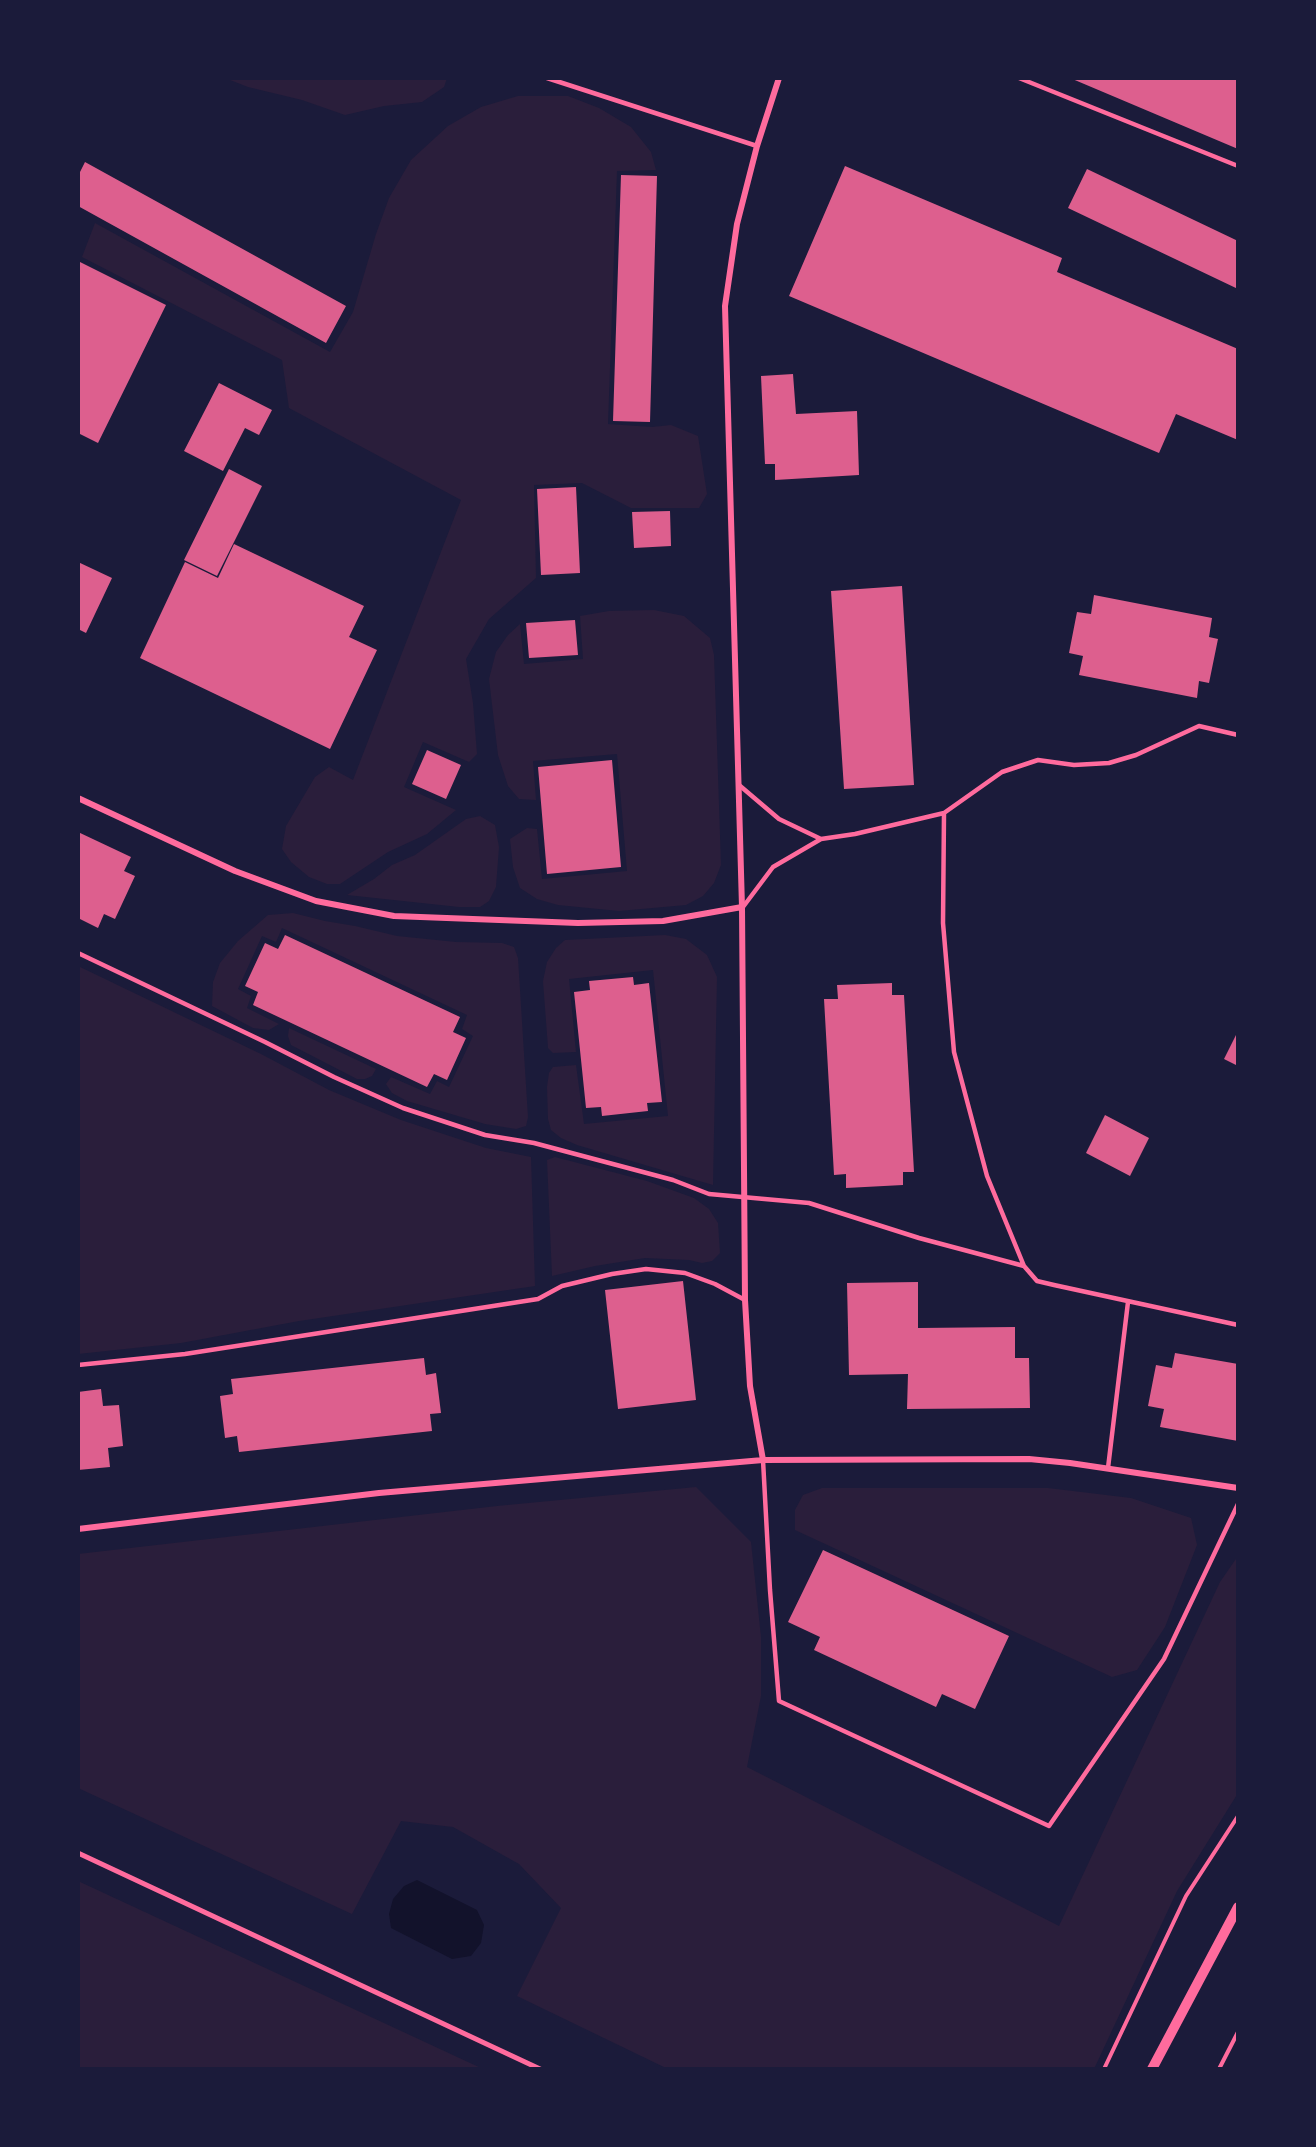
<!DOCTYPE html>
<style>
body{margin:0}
#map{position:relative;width:1316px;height:2147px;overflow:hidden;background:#1b1b3a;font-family:Manrope,sans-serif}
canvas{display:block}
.frame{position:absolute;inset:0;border:80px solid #1b1b3a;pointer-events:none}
</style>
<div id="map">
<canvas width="1316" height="2147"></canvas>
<div class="frame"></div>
</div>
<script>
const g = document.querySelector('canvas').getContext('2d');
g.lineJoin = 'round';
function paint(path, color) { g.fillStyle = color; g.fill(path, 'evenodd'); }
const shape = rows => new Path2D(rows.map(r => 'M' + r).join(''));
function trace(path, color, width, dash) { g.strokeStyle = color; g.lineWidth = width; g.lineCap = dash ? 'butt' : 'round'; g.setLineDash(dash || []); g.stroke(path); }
paint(shape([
 [225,78,447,78,444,87,422,102,384,106,345,115,302,100,248,87],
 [518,96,568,96,599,108,631,127,651,152,656,170,617,171,608,424,652,427,671,425,698,436,707,494,699,508,631,508,582,483,534,485,536,578,489,619,466,659,473,703,477,754,469,762,423,742,404,787,456,810,427,834,388,852,340,884,327,884,309,877,291,862,282,849,286,826,315,777,329,767,353,780,461,500,289,408,282,360,82,257,95,223,330,352,353,312,376,234,389,198,411,160,448,126,481,107],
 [654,610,684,616,710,638,714,655,721,865,714,883,703,896,686,905,619,911,558,905,537,899,520,888,513,867,510,839,527,828,537,829,542,879,627,871,617,754,533,761,536,800,519,799,508,786,498,755,489,679,496,652,508,635,520,624,524,664,583,659,580,616,609,611],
 [480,816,495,825,499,847,496,887,489,901,480,907,459,907,347,895,374,879,392,865,415,855,466,819],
 [293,913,325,921,355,926,397,936,456,942,502,943,514,947,518,958,528,1117,526,1126,516,1129,485,1124,407,1101,392,1093,386,1084,391,1077,430,1094,437,1081,449,1087,473,1036,462,1029,467,1015,282,928,276,942,262,936,238,989,251,996,247,1008,279,1024,269,1030,253,1028,212,1006,213,982,220,963,238,941,268,915],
 [665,935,686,939,707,955,717,977,713,1185,577,1145,561,1138,551,1130,548,1119,547,1087,549,1073,553,1067,576,1065,584,1124,668,1116,653,970,569,979,576,1052,553,1053,548,1048,543,981,547,962,556,948,565,940],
 [78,966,261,1054,329,1090,401,1120,486,1148,531,1157,535,1286,299,1321,181,1343,78,1354],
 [289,1028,376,1069,372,1076,365,1079,357,1079,291,1045,288,1036],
 [555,1157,647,1181,694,1198,709,1209,718,1223,720,1253,712,1261,702,1263,689,1260,645,1258,595,1266,552,1276,547,1160],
 [696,1487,751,1542,761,1637,761,1696,747,1767,1059,1926,1220,1582,1238,1556,1238,1793,1177,1891,1094,2069,668,2069,517,1996,561,1908,519,1864,453,1827,401,1821,352,1914,78,1788,78,1554,497,1506],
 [822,1488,1048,1488,1131,1498,1191,1518,1197,1545,1165,1627,1137,1670,1112,1677,795,1530,795,1510,803,1495],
 [78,1881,483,2069,78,2069]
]), '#2a1e3b');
paint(shape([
 [417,1880,477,1910,484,1925,481,1943,471,1956,452,1959,391,1928,389,1914,393,1899,404,1886]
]), '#12122b');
paint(shape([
 [1070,78,1238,78,1238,149],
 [85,162,346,306,326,343,78,206,78,176],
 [845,166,1062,258,1057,272,1238,349,1238,440,1176,414,1159,453,789,296],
 [1087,169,1238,241,1238,289,1068,208],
 [621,175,657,176,650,422,613,421],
 [78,261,166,305,98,443,78,433],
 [793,374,796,414,857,411,859,475,775,480,775,464,765,464,761,376],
 [219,383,272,410,259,435,245,428,223,471,184,451],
 [229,469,262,486,217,576,184,560],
 [576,487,580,573,541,575,537,489],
 [670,511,671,546,634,548,632,512],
 [234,544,364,606,349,637,377,650,330,749,140,658,185,562,218,578],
 [78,562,112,578,86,633,78,629],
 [902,586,914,785,844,789,831,591],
 [1094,595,1212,618,1209,637,1218,639,1209,683,1199,681,1197,698,1079,675,1083,656,1069,653,1077,612,1091,614],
 [575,620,578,655,529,658,526,623],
 [427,750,461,765,446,799,412,784],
 [612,760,621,867,547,874,538,767],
 [78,832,131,857,124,871,135,876,115,919,104,914,98,928,78,918],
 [285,935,460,1017,453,1032,466,1038,447,1080,434,1074,427,1087,253,1005,258,992,245,986,265,943,278,949],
 [633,977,634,985,649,983,662,1102,647,1103,648,1111,602,1116,601,1107,586,1108,574,992,590,990,589,981],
 [892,983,892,995,904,995,914,1172,903,1172,903,1185,846,1188,846,1174,834,1175,824,999,838,999,837,985],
 [1238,1031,1238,1066,1224,1059],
 [1105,1115,1149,1138,1130,1176,1086,1153],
 [683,1281,696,1400,618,1409,605,1290],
 [918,1282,918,1328,1015,1327,1015,1358,1029,1358,1030,1408,907,1409,908,1374,849,1375,847,1283],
 [1175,1353,1238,1364,1238,1441,1160,1427,1164,1409,1148,1406,1156,1365,1172,1368],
 [424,1358,426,1375,436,1373,441,1413,430,1414,432,1431,239,1452,237,1436,225,1438,220,1396,233,1394,231,1379],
 [101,1389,103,1406,119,1405,123,1446,108,1448,110,1467,78,1470,78,1392],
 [823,1550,1009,1636,975,1709,942,1694,936,1707,814,1650,820,1637,788,1622]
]), '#dd5f8e');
trace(shape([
 [1104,2069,1186,1896,1238,1816],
 [1219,2069,1238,2032]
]), '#ff6b9d', 4);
trace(shape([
 [547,78,757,146],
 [1019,78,1238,166],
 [739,785,779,819,821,839],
 [944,813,943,923,954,1052,987,1176,1024,1266,1037,1281,1054,1285,1238,1325],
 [743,907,773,867,821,839,855,834,944,813,1002,772,1038,760,1074,765,1109,763,1136,755,1199,726,1238,735],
 [78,953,265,1042,334,1077,403,1108,485,1135,534,1143,673,1180,709,1194,809,1203,919,1238,1024,1266],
 [78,1365,185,1354,538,1299,562,1286,612,1274,646,1269,685,1273,715,1284,745,1300],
 [763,1460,770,1590,779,1701,1049,1826,1164,1659,1238,1504],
 [1108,1468,1128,1302]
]), '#ff6b9d', 4.5);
trace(shape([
 [78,1853,540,2069]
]), '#ff6b9d', 5);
trace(shape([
 [78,798,235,871,316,901,394,916,578,923,663,921,742,907],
 [763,1460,750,1386,745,1300,742,907,725,306,737,224,757,146,779,78],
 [78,1529,379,1493,763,1460,1029,1459,1070,1463,1238,1488]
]), '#ff6b9d', 6);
trace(shape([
 [1152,2069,1238,1907]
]), '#ff6b9d', 10);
</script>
